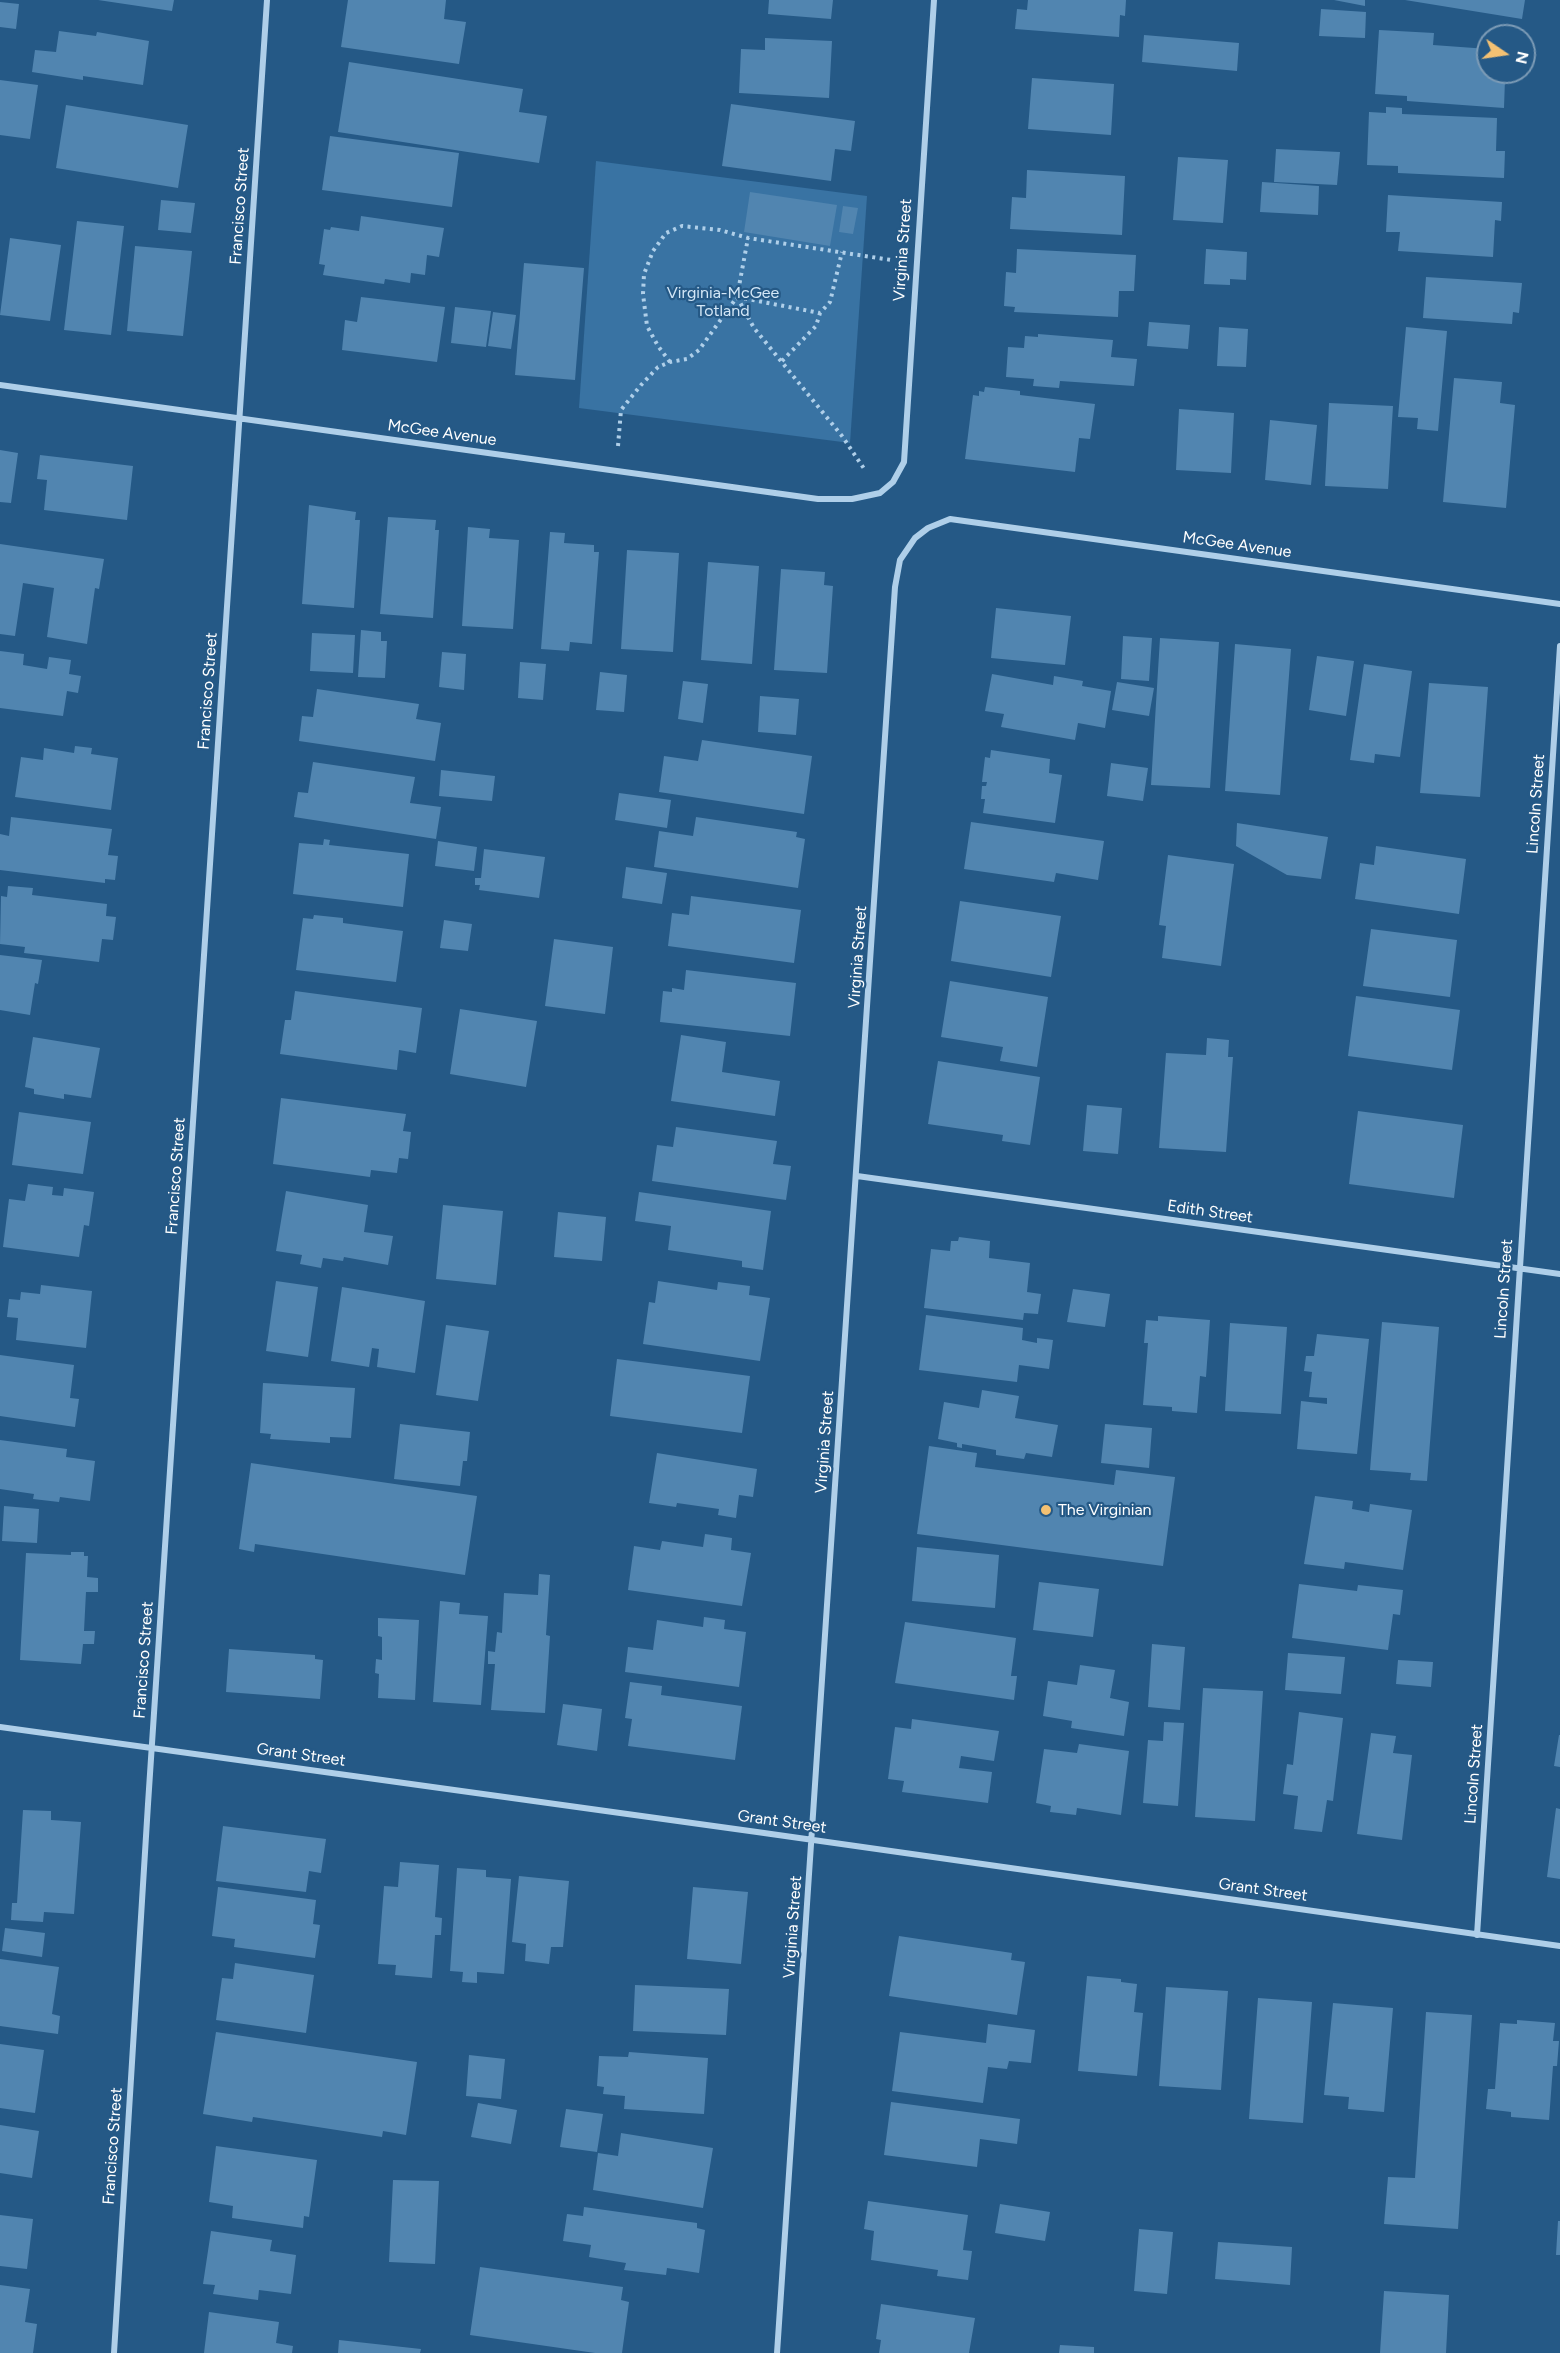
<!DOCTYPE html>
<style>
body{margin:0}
#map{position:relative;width:1560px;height:2353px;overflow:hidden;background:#255986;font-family:Figtree,sans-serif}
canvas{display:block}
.north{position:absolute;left:1476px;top:24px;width:60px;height:60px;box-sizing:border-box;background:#255986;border:2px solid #7c9bb6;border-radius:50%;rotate:103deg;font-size:16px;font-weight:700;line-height:24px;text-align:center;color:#fff}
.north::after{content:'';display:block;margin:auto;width:21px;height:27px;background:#f3c173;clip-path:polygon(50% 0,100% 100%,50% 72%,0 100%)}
</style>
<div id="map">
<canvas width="1560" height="2353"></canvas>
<div class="north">N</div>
</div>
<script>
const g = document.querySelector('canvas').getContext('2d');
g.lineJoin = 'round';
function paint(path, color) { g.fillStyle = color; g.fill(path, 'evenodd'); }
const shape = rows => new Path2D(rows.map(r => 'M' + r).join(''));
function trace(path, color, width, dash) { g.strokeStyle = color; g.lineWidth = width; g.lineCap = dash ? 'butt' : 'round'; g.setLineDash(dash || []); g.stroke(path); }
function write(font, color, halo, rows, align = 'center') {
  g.font = font + ' Figtree,sans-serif'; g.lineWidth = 4.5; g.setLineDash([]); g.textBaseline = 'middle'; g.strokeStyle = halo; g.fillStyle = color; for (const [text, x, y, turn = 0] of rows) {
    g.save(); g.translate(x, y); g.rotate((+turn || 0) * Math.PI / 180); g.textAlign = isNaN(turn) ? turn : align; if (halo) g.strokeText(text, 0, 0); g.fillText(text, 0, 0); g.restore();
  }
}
paint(shape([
 [596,161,867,196,850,443,579,408]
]), '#3973a3');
paint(shape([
 [98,0,174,0,172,11],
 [348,0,446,0,444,19,466,22,459,64,341,47],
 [769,0,833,0,831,19,768,14],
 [1028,0,1126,0,1125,16,1120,15,1119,37,1015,29,1017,9,1027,10],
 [1334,0,1365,0,1365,6],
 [1405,0,1525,0,1522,19],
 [0,2,19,4,16,29,0,27],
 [1321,9,1366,12,1365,38,1319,36],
 [1379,30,1434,33,1433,45,1488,49,1488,72,1517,72,1517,79,1505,79,1504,108,1407,101,1407,96,1375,94],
 [59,31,96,36,97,32,149,41,143,85,83,76,83,80,32,72,35,50,56,52],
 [1144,35,1239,43,1237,71,1142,62],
 [765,38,832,41,829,98,739,93,741,49,765,50],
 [349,62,523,89,519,112,547,116,539,163,338,132],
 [1032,78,1114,84,1111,135,1028,129],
 [0,80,38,85,30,139,0,135],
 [731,104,855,121,851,151,835,149,831,181,722,166],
 [66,105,188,125,178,188,56,168],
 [1386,107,1402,108,1402,114,1497,118,1496,151,1505,151,1504,178,1398,173,1398,166,1367,165,1369,112,1386,113],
 [330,136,459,153,452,207,322,190],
 [1276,149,1340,152,1337,185,1274,182],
 [1178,157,1228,160,1223,223,1173,220],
 [1027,170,1125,176,1122,235,1010,229,1012,197,1026,198],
 [1262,182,1319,186,1318,215,1260,212],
 [750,192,837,205,830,246,744,232],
 [1388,195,1502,202,1501,221,1495,220,1493,257,1398,251,1400,232,1386,232],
 [161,200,195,203,191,233,158,230],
 [843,206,858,208,853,234,839,232],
 [361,216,444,228,439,257,427,255,425,275,411,273,410,283,385,279,384,284,323,275,325,265,319,264,324,229,330,230,331,227,359,231],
 [77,221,124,226,111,335,64,330],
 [10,238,61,245,50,321,0,315],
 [135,246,192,251,183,336,127,331],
 [1017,249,1136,255,1134,291,1119,291,1118,317,1014,312,1015,307,1004,306,1006,272,1016,273],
 [1206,249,1247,252,1246,280,1230,279,1230,285,1204,284],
 [524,263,584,268,575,380,515,375],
 [1426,277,1522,283,1519,313,1513,312,1512,324,1423,318],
 [361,297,445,307,437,362,342,350,345,320,357,322],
 [455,307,491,311,486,347,451,343],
 [493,312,516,315,511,349,488,346],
 [1149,322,1190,325,1188,349,1147,346],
 [1219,327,1248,329,1246,367,1217,366],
 [1406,327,1447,331,1438,431,1417,429,1418,418,1398,417],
 [1038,334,1113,340,1111,357,1137,359,1134,386,1060,381,1059,388,1033,386,1034,379,1006,377,1008,347,1024,348,1025,336,1038,337],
 [1454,378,1502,382,1500,403,1515,405,1506,508,1443,502],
 [985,387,1020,391,1020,395,1095,404,1090,439,1079,438,1075,472,965,459,973,395,979,396,979,391,984,392],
 [1329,403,1393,406,1388,489,1325,486],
 [1179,409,1234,413,1231,473,1176,470],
 [1270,420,1317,425,1311,485,1265,480],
 [0,450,18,453,11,503,0,502],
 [40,455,133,466,127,520,44,510,47,480,37,479],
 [309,505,356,512,355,520,360,520,354,608,302,604],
 [388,517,436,520,435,530,439,530,433,618,380,614],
 [468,527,490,529,489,538,519,540,513,629,462,626],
 [550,532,565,533,564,543,594,545,594,552,599,552,592,644,570,642,569,651,541,649],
 [0,544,104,559,99,589,95,588,87,644,47,637,54,588,23,583,15,636,0,634],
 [627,550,679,553,673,652,621,649],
 [708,562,759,566,752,664,701,660],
 [781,569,825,572,824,585,833,586,827,673,774,670],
 [996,608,1071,616,1065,665,991,658],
 [361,630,381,632,381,641,387,641,385,678,358,677],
 [312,633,355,635,353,673,310,671],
 [1123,636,1152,638,1149,681,1121,679],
 [1160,638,1219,642,1210,788,1151,785],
 [1235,644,1291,649,1280,795,1225,791],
 [0,651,24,654,23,665,47,669,49,657,71,660,69,674,81,676,78,693,67,691,63,716,0,708],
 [442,652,466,654,464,690,439,687],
 [1317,656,1354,661,1346,716,1309,710],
 [520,662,546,664,543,700,518,698],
 [1364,664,1412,671,1400,757,1375,754,1374,763,1350,760],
 [600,672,627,675,624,712,596,710],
 [992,674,1053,685,1054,676,1083,681,1082,686,1111,691,1105,728,1078,723,1075,740,1001,727,1004,714,985,711],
 [683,681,708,684,703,723,678,719],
 [1117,682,1154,688,1149,716,1112,710],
 [1429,683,1488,687,1480,797,1420,793],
 [317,689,419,704,416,719,441,723,435,761,299,741,302,716,313,717],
 [760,696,799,699,796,735,758,732],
 [702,740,812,756,804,814,659,792,664,756,698,761],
 [75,746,92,748,91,754,118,758,111,810,15,797,21,757,43,760,44,748,74,753],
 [991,750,1050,759,1049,773,1062,775,1055,823,983,813,985,799,981,799,982,786,986,786,987,782,982,782,985,757,990,758],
 [313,762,415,777,410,803,441,807,436,839,294,817,298,792,308,793],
 [1111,763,1148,768,1143,801,1107,796],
 [441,770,495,776,492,801,439,796],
 [619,793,671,800,667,828,615,820],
 [11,817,112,829,108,855,118,856,115,880,105,879,105,883,0,870,0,834,9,836],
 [696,817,797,832,796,837,805,839,798,888,654,867,659,831,693,836],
 [971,822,1104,841,1098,880,1056,873,1054,882,964,869],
 [1237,823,1328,837,1321,879,1287,875,1236,846],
 [324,839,330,840,329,845,409,854,403,907,293,894,299,843,323,845],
 [438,841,477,847,474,871,435,866],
 [1376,846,1466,859,1459,914,1355,899,1360,863,1374,865],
 [484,849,545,857,539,898,479,890,480,885,475,885,475,878,481,878],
 [1168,855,1234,864,1221,966,1162,958,1166,926,1159,925],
 [626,867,667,873,662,904,622,898],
 [8,886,33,888,32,895,107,904,106,916,116,917,113,940,102,939,99,962,24,953,25,947,0,944,1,896,7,897],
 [691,896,801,910,794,963,668,946,672,913,689,915],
 [960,901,1061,916,1051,977,951,961],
 [314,915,343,918,343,923,403,931,396,982,296,970,303,918,313,919],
 [444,920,472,924,468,951,440,948],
 [1371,929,1457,940,1450,997,1363,986],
 [554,939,613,947,605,1014,545,1006],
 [0,955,42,960,38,984,35,983,30,1015,0,1010],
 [686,970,796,983,790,1036,660,1022,663,991,672,992,672,988,684,990],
 [950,981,1048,997,1037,1067,1000,1061,1003,1047,941,1037],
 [295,991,422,1008,416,1053,399,1050,397,1070,280,1054,285,1020,291,1020],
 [1356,996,1460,1010,1452,1070,1348,1056],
 [460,1009,537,1021,526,1087,450,1074],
 [681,1035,726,1042,722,1072,780,1081,775,1116,671,1101],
 [33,1037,100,1048,91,1098,64,1094,64,1099,34,1094,34,1089,25,1087],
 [1207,1038,1229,1040,1228,1057,1233,1057,1226,1152,1159,1148,1166,1053,1206,1055],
 [938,1061,1040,1077,1030,1145,1002,1141,1003,1135,928,1124],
 [281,1098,406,1114,403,1131,411,1132,408,1159,399,1158,397,1173,371,1170,370,1177,273,1164],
 [1087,1105,1122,1108,1118,1154,1083,1151],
 [1358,1111,1463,1125,1454,1198,1349,1184],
 [19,1112,91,1122,83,1174,12,1165],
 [676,1127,777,1141,773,1164,791,1166,786,1200,652,1181,657,1145,673,1147],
 [28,1184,53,1187,52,1195,63,1196,64,1188,94,1192,89,1226,84,1225,79,1257,3,1247,9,1199,25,1201],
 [286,1191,368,1205,364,1232,393,1236,388,1265,344,1257,343,1261,323,1258,321,1268,300,1264,302,1255,276,1251],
 [639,1192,771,1211,763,1270,742,1267,742,1261,668,1250,671,1226,635,1221],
 [443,1205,503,1211,496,1285,436,1279],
 [558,1212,606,1217,602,1261,554,1257],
 [959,1237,990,1241,989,1258,1030,1263,1027,1292,1041,1294,1038,1314,1024,1313,1023,1320,924,1308,931,1249,950,1251,951,1241,958,1241],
 [276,1281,318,1287,308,1357,266,1351],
 [658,1281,717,1290,718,1282,750,1286,749,1295,770,1298,760,1361,643,1344,649,1302,655,1303],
 [41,1285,92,1291,86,1348,16,1340,18,1318,7,1317,9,1299,20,1300,21,1292,40,1294],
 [342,1287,425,1301,415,1373,377,1367,379,1349,372,1348,369,1367,331,1361],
 [1073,1289,1110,1294,1105,1327,1067,1322],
 [926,1315,1023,1328,1022,1340,1037,1343,1037,1338,1053,1340,1049,1369,1019,1365,1017,1382,919,1370],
 [1158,1316,1210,1320,1206,1377,1200,1376,1197,1413,1172,1411,1172,1407,1143,1405,1148,1343,1144,1343,1146,1320,1158,1321],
 [1382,1322,1439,1327,1427,1481,1410,1480,1411,1473,1370,1470],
 [1230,1323,1287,1327,1281,1414,1225,1411],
 [446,1325,489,1331,478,1401,436,1395],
 [1317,1334,1369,1339,1357,1454,1297,1449,1301,1401,1327,1404,1327,1398,1309,1397,1312,1372,1304,1371,1306,1356,1314,1356],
 [0,1355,74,1365,70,1398,79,1399,75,1427,0,1416],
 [617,1359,750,1376,742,1433,610,1416],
 [263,1383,355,1388,351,1438,330,1437,330,1443,270,1439,271,1434,260,1433],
 [982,1390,1019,1396,1015,1418,1058,1425,1052,1457,1026,1453,1024,1459,996,1455,996,1450,962,1444,962,1448,957,1447,957,1443,938,1439,944,1402,979,1408],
 [400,1424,470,1432,467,1461,463,1461,460,1486,394,1479],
 [1105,1424,1152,1428,1149,1468,1101,1463],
 [0,1440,67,1449,66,1457,95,1461,90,1501,60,1497,59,1502,33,1499,34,1494,0,1489],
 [929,1446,977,1453,975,1467,1114,1485,1116,1470,1175,1477,1163,1566,917,1534],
 [657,1453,757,1469,753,1497,739,1495,736,1518,718,1515,719,1509,677,1503,676,1507,649,1503],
 [251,1463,477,1496,465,1575,255,1544,254,1552,239,1549],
 [1315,1496,1353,1501,1352,1509,1369,1512,1370,1504,1412,1510,1403,1570,1345,1562,1344,1569,1304,1564],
 [4,1506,39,1509,37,1543,2,1541],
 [705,1534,732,1538,731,1550,751,1553,742,1606,628,1590,634,1546,660,1550,662,1541,703,1547],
 [917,1547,999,1555,995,1608,912,1601],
 [71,1552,84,1552,84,1556,88,1556,87,1577,98,1578,98,1592,86,1592,84,1631,95,1631,94,1644,83,1644,81,1664,20,1660,26,1553,71,1555],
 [539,1574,550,1575,546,1635,550,1636,545,1713,491,1710,495,1664,488,1664,488,1651,495,1652,497,1632,502,1633,504,1593,538,1595],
 [1039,1582,1099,1589,1093,1637,1033,1630],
 [1299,1584,1357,1591,1358,1585,1403,1590,1400,1615,1393,1614,1388,1650,1292,1638],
 [440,1601,460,1603,459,1614,488,1616,481,1705,433,1702],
 [704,1617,725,1620,724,1629,746,1632,739,1687,625,1672,628,1647,653,1650,657,1620,703,1627],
 [378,1618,419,1620,415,1700,378,1698,379,1674,375,1673,376,1659,382,1660,382,1637,378,1636],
 [905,1622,1016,1638,1011,1676,1017,1676,1014,1700,895,1683],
 [1152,1644,1185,1647,1180,1710,1148,1707],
 [229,1649,315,1655,315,1659,323,1660,320,1699,226,1692],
 [1288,1653,1345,1657,1341,1694,1285,1690],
 [1398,1660,1433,1662,1431,1687,1396,1684],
 [1080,1665,1115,1670,1110,1698,1129,1702,1124,1736,1071,1728,1072,1721,1043,1716,1048,1681,1077,1685],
 [630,1682,662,1686,661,1695,742,1706,735,1760,628,1746,632,1719,625,1718],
 [1203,1688,1263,1691,1255,1821,1195,1817],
 [563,1704,602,1709,597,1751,557,1745],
 [1299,1712,1343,1718,1333,1801,1327,1800,1322,1832,1294,1829,1298,1796,1283,1794,1287,1764,1293,1765],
 [912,1719,999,1731,994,1761,961,1756,959,1768,992,1772,988,1803,902,1792,904,1781,888,1779,895,1727,911,1729],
 [1164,1722,1184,1723,1178,1806,1143,1803,1148,1740,1163,1741],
 [1371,1733,1396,1736,1393,1753,1412,1755,1402,1840,1357,1834],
 [1559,1735,1560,1735,1560,1767,1554,1766],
 [1079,1744,1129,1751,1121,1815,1077,1808,1076,1815,1050,1812,1051,1806,1036,1803,1044,1749,1077,1753],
 [1556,1808,1560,1809,1560,1879,1547,1877],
 [23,1810,51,1811,51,1820,81,1822,74,1914,44,1912,43,1922,11,1920,12,1903,17,1903],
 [223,1826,326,1839,321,1873,309,1871,306,1892,216,1881],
 [400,1862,439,1865,435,1917,442,1918,441,1935,435,1935,432,1978,395,1975,396,1965,378,1964,384,1886,398,1887],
 [457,1868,486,1870,486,1877,511,1879,504,1974,477,1972,477,1983,462,1982,463,1972,450,1971],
 [519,1876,569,1881,563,1947,551,1947,549,1964,525,1961,526,1944,512,1942],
 [218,1887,316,1900,313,1924,320,1925,315,1958,234,1947,235,1939,212,1936],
 [693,1887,748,1892,741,1964,687,1959],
 [5,1928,45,1933,42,1957,2,1951],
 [899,1936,1012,1953,1011,1960,1025,1962,1017,2015,889,1996],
 [0,1959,59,1967,52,2014,60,2016,58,2034,0,2026],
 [235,1963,314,1975,306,2033,216,2020,222,1978,233,1979],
 [1087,1976,1121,1979,1121,1982,1137,1984,1134,2012,1143,2013,1137,2076,1078,2071],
 [635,1985,729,1989,726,2035,633,2031],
 [1166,1987,1228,1991,1221,2090,1159,2086],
 [1258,1998,1312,2002,1303,2123,1249,2119],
 [1333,2003,1393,2008,1384,2112,1348,2109,1349,2097,1324,2095],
 [1426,2012,1472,2015,1458,2229,1384,2224,1388,2177,1415,2178],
 [1517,2020,1555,2023,1553,2041,1559,2041,1557,2066,1553,2066,1549,2120,1511,2117,1511,2112,1486,2109,1488,2089,1495,2089,1500,2023,1517,2024],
 [988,2024,1035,2030,1031,2063,1009,2061,1007,2069,988,2067,983,2103,892,2091,900,2032,986,2043],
 [216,2032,417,2062,406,2135,383,2131,382,2137,253,2117,252,2122,203,2114],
 [0,2044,44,2050,35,2113,0,2108],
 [629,2052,708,2058,704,2114,624,2109,625,2096,603,2094,604,2087,597,2086,599,2056,628,2057],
 [469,2055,505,2059,501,2099,466,2096],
 [891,2102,1020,2119,1017,2144,980,2139,977,2167,884,2155],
 [478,2103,517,2110,511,2144,471,2137],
 [566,2109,603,2114,597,2152,560,2147],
 [0,2125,39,2131,32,2178,0,2173],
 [621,2133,713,2148,703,2208,593,2190,598,2153,618,2156],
 [216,2146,317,2160,309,2217,304,2216,303,2228,232,2218,233,2206,209,2202],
 [393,2180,439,2181,435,2264,389,2262],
 [868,2201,968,2215,963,2250,972,2251,968,2280,937,2276,938,2270,871,2260,874,2231,864,2229],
 [1000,2204,1050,2212,1045,2241,995,2233],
 [584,2207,697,2223,697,2228,705,2230,699,2273,667,2268,666,2275,624,2270,626,2263,589,2257,591,2245,563,2241,567,2214,583,2216],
 [0,2215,33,2219,27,2269,0,2266],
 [1558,2221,1560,2221,1560,2255,1556,2255],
 [1139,2229,1173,2232,1167,2294,1134,2291],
 [211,2231,272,2240,270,2251,296,2255,291,2294,259,2290,258,2300,213,2294,215,2285,203,2284],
 [1218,2242,1292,2247,1290,2285,1215,2279],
 [480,2267,623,2287,621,2300,629,2302,622,2353,595,2353,470,2335],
 [0,2285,30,2289,25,2322,37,2324,33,2353,0,2353],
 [1384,2291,1449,2295,1446,2353,1380,2353],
 [881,2304,975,2318,969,2353,879,2353,881,2340,876,2339],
 [209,2312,279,2322,276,2343,293,2346,292,2353,204,2353],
 [339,2340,421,2349,420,2353,338,2353],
 [1060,2345,1094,2347,1094,2353,1059,2353]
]), '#5185b0');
trace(shape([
 [737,297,754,328,842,436,865,470],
 [737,297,820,313,830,302,842,252],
 [782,361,816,326,820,313],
 [670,362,658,346,647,326,643,294,644,274,653,251,666,233,682,226,720,230,748,238,891,260],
 [618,446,621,410,641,385,658,367,670,362,687,359,699,350,737,297,748,238]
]), '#afcfe9', 4, [3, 4.5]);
trace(shape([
 [0,385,818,499,852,499,880,493,893,482,904,462,934,0],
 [857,1176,1560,1274],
 [0,1727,757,1832,1560,1946],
 [1477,1935,1560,646],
 [114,2353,148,1804,267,0],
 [777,2353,895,587,900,560,915,538,928,528,950,519,1560,604]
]), '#afcfe9', 6);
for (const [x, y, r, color] of [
 [1046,1510,6,"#f3c173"]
]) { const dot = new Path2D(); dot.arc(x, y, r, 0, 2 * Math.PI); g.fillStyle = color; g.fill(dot); trace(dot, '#255986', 2); }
write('16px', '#fff', '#255986', [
 ["Francisco Street",240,206,-86],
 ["Virginia Street",903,250,-86],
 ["McGee Avenue",442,433,8],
 ["McGee Avenue",1237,545,8],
 ["Francisco Street",208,691,-86],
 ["Lincoln Street",1536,804,-86],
 ["Virginia Street",858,957,-86],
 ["Francisco Street",176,1176,-86],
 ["Edith Street",1210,1212,8],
 ["Lincoln Street",1504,1289,-86],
 ["Virginia Street",825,1442,-86],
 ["Francisco Street",144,1660,-86],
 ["Grant Street",301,1755,8],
 ["Lincoln Street",1474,1774,-86],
 ["Grant Street",782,1822,8],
 ["Grant Street",1263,1890,8],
 ["Virginia Street",793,1927,-86],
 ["Francisco Street",113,2146,-86]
]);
write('16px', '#d3e7f7', '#255986', [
 ["Virginia-McGee",723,293],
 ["Totland",723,311]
]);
write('16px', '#fff', '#255986', [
 ["The Virginian",1058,1510]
], 'left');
</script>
